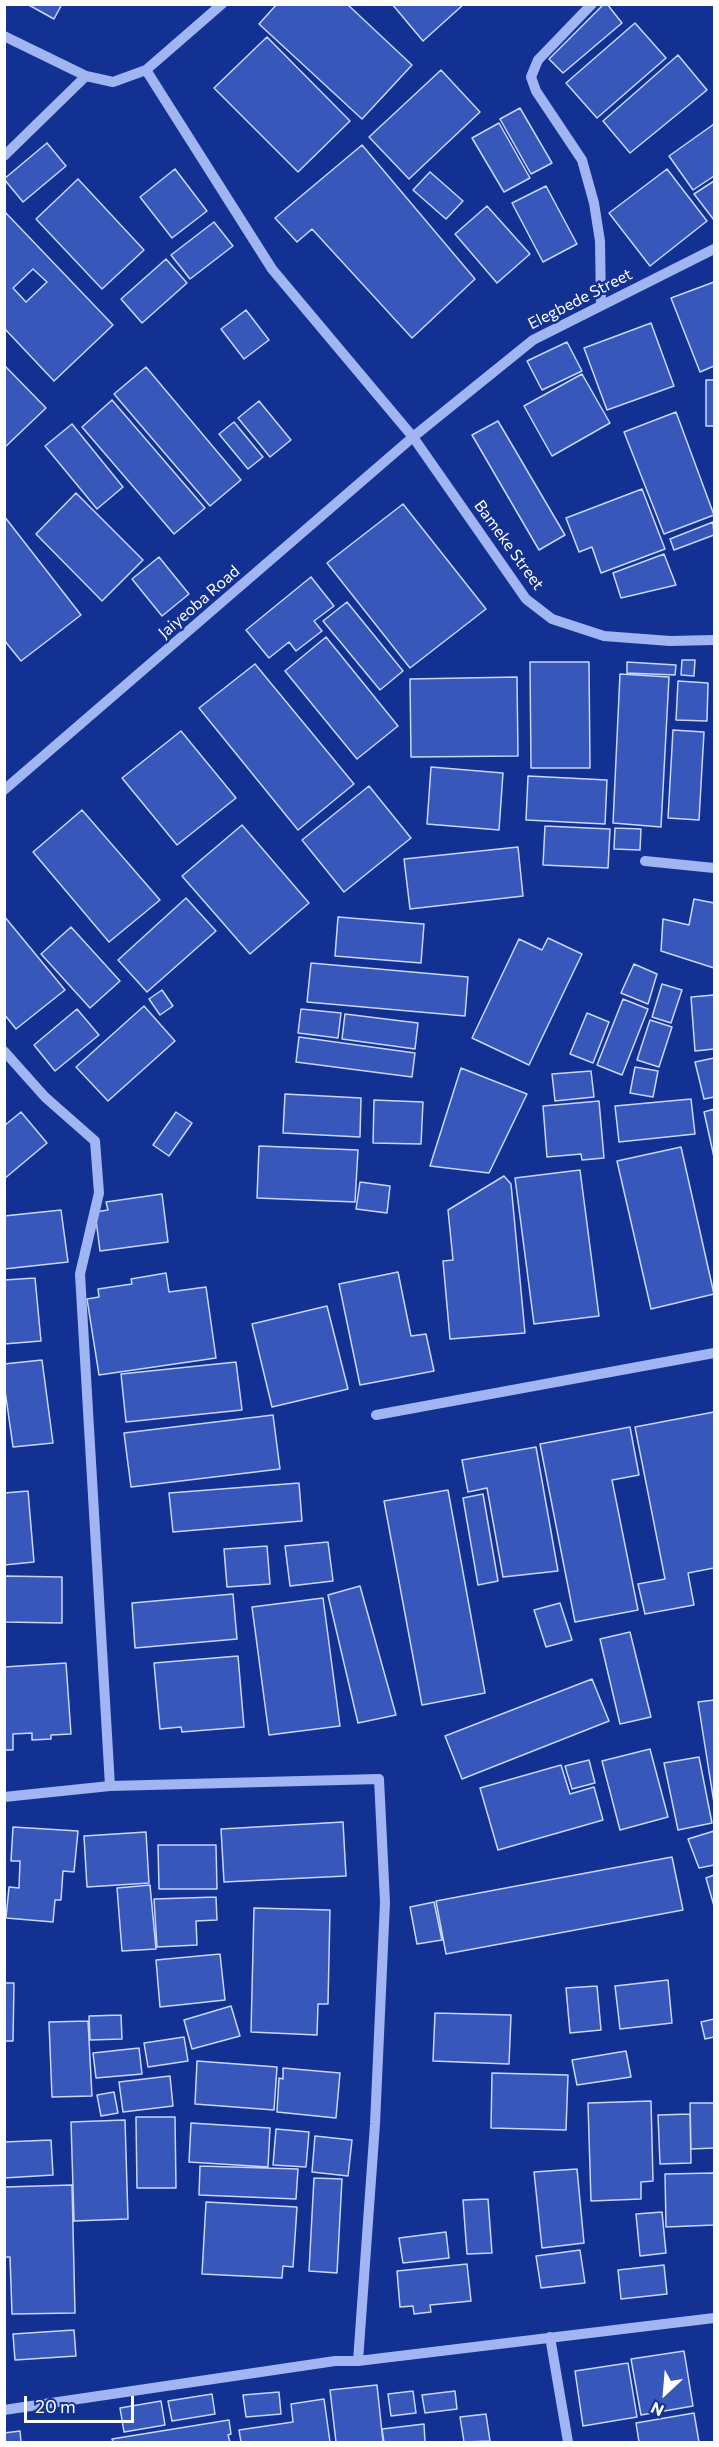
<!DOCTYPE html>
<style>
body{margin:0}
#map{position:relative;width:719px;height:2447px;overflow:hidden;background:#133193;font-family:Commissioner,sans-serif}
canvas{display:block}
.frame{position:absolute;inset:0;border:6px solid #fff;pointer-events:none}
.north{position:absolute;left:635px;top:2363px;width:60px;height:60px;-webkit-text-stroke:4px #133193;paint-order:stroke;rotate:206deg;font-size:16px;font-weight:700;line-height:24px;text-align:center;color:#fff}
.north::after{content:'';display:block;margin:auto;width:21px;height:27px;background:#fff;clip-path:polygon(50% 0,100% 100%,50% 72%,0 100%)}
.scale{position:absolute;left:24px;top:2396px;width:110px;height:27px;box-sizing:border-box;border:3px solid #fff;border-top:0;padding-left:8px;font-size:18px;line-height:21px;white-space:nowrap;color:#fff;-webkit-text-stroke:4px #133193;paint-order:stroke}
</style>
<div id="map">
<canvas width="719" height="2447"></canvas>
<div class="frame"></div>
<div class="north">N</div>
<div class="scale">20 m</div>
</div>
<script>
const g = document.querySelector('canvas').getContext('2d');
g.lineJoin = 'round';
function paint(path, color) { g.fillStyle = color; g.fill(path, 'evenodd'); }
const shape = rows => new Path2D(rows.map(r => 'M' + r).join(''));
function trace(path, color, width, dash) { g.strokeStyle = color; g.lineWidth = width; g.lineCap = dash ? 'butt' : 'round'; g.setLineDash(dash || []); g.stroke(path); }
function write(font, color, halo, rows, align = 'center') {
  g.font = font + ' Commissioner,sans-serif'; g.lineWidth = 5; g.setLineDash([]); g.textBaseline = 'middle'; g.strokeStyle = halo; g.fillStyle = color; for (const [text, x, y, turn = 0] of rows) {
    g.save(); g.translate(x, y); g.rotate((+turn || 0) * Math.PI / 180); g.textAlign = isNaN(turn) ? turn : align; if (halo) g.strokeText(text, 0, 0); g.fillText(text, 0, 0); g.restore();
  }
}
const building = shape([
 [27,4,62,4,54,19,27,4],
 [277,4,347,4,412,65,362,119,259,24,277,4],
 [392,4,464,4,423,41,392,4],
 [604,4,607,4,622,23,563,73,549,59,604,4],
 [635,23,666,58,597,118,566,83,635,23],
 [267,37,350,121,298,172,214,88,267,37],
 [678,55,707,90,630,153,603,121,678,55],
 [441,70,480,112,409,179,369,137,441,70],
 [520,108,552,163,531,174,500,119,520,108],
 [499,123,530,178,504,192,472,138,499,123],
 [714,124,714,176,693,190,669,156,714,124],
 [47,143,66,166,23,202,4,179,47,143],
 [362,145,475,279,412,338,312,229,297,242,275,218,362,145],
 [175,169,207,211,172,238,140,197,175,169],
 [667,169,707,221,650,266,609,213,667,169],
 [430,172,463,201,446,219,413,190,430,172],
 [78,179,144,250,102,289,36,219,78,179],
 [714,181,714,220,694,194,714,181],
 [546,186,577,244,543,262,512,203,546,186],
 [487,206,530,254,497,283,455,234,487,206],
 [4,211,113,325,54,381,4,328,4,211],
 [33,269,47,282,26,302,13,288,33,269],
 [214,222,233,246,190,279,171,255,214,222],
 [166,259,187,283,142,323,121,299,166,259],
 [714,282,714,366,700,372,671,298,714,282],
 [246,310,269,340,244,359,221,329,246,310],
 [651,323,674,386,607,410,584,348,651,323],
 [567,342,582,371,542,390,527,361,567,342],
 [4,365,46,408,4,448,4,365],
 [146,367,241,480,210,506,114,394,146,367],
 [582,374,610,423,552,456,524,406,582,374],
 [706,380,714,380,714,426,706,426,706,380],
 [112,400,205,508,174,534,82,427,112,400],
 [259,401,291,440,270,457,238,418,259,401],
 [676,412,714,515,664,534,624,432,676,412],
 [498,421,565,535,539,550,472,435,498,421],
 [234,422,263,457,248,469,219,434,234,422],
 [72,424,123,487,97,509,45,446,72,424],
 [642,489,665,549,601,573,592,547,579,552,566,518,642,489],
 [76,493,143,560,102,601,36,534,76,493],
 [403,504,486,609,410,668,327,563,403,504],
 [4,516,81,615,21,661,4,640,4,516],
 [713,522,714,535,674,550,670,539,713,522],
 [664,554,676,585,621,598,613,573,664,554],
 [159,557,189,594,162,616,132,579,159,557],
 [311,577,334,606,314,621,322,631,296,651,289,642,269,658,246,630,311,577],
 [347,602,403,671,380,690,323,621,347,602],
 [326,637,398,726,357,759,285,671,326,637],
 [682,660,695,660,694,676,681,675,682,660],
 [530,662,589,662,590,768,531,768,530,662],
 [627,662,676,665,675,675,627,673,627,662],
 [255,664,354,784,298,830,199,708,255,664],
 [620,674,669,677,661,827,613,823,620,674],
 [517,677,518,756,411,757,410,679,517,677],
 [678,681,708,683,707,721,676,720,678,681],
 [673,730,704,732,699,820,668,818,673,730],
 [181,731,236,798,177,845,122,778,181,731],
 [431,767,503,773,499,830,427,824,431,767],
 [528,776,607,780,605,824,526,820,528,776],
 [369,786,411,838,344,892,302,840,369,786],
 [82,810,160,900,109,942,33,852,82,810],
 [242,825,309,903,250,954,182,876,242,825],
 [545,826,610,829,608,868,543,865,545,826],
 [615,828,641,829,640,850,614,849,615,828],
 [518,847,523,896,410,909,404,859,518,847],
 [186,898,216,931,147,992,118,960,186,898],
 [694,899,714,903,714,968,661,951,663,919,689,925,694,899],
 [4,916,65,990,16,1029,4,1014,4,916],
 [338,917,424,924,421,963,335,956,338,917],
 [71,927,120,981,90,1008,41,954,71,927],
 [548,938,582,954,529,1065,472,1038,519,939,542,950,548,938],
 [311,963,468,977,465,1016,307,1002,311,963],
 [634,964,657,974,648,1004,621,993,634,964],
 [662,984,682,990,671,1023,652,1017,662,984],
 [162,990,173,1006,160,1015,149,999,162,990],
 [714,995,714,1049,695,1051,691,997,714,995],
 [623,999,648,1009,622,1075,597,1065,623,999],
 [144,1006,175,1041,108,1101,76,1067,144,1006],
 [77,1009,99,1035,55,1071,34,1045,77,1009],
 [301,1009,341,1013,338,1038,298,1033,301,1009],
 [587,1013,609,1022,593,1063,570,1054,587,1013],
 [345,1014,418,1023,415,1049,342,1039,345,1014],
 [650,1020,672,1027,659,1067,637,1060,650,1020],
 [299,1037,415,1053,412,1077,296,1062,299,1037],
 [714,1058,714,1097,704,1099,695,1062,714,1058],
 [635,1067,658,1071,653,1097,630,1093,635,1067],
 [461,1068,527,1094,489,1173,430,1166,461,1068],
 [591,1071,594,1097,555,1101,552,1074,591,1071],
 [285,1094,361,1098,360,1137,283,1133,285,1094],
 [691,1099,695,1134,619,1142,615,1106,691,1099],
 [374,1100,423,1102,421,1144,373,1143,374,1100],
 [599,1101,604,1158,582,1160,581,1154,547,1157,543,1106,599,1101],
 [714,1109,714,1157,704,1112,714,1109],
 [21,1112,47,1143,4,1179,4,1126,21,1112],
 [176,1112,192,1123,169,1156,153,1145,176,1112],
 [259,1146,358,1150,355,1202,257,1198,259,1146],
 [681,1147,714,1294,651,1309,617,1161,681,1147],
 [580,1170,599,1316,534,1324,515,1178,580,1170],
 [504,1176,511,1184,525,1333,450,1339,443,1261,453,1260,448,1210,504,1176],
 [360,1182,390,1186,387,1213,356,1209,360,1182],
 [162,1194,168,1242,100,1251,95,1212,108,1210,106,1202,162,1194],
 [61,1210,68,1262,4,1269,4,1216,61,1210],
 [398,1272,411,1336,426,1334,434,1371,360,1385,339,1284,398,1272],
 [166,1273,169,1292,206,1287,216,1358,99,1375,87,1299,99,1297,98,1289,132,1284,131,1279,166,1273],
 [35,1278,41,1341,4,1344,4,1280,35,1278],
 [327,1306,348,1389,272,1407,252,1324,327,1306],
 [42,1360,53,1443,13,1447,4,1383,4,1364,42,1360],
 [236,1362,242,1410,126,1422,121,1374,236,1362],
 [714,1412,714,1568,688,1573,694,1605,645,1614,638,1584,665,1579,635,1427,714,1412],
 [273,1415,280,1469,131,1487,124,1433,273,1415],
 [630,1427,639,1475,612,1480,638,1610,575,1622,540,1444,630,1427],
 [536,1447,558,1571,503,1577,487,1488,468,1492,462,1460,536,1447],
 [299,1483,302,1521,173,1532,169,1493,299,1483],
 [448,1490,485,1693,422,1705,384,1501,448,1490],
 [28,1491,34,1562,4,1565,4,1493,28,1491],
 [483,1494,498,1581,478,1585,463,1498,483,1494],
 [328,1542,333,1581,290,1586,285,1546,328,1542],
 [267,1546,270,1584,227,1587,224,1549,267,1546],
 [4,1576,62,1577,62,1623,4,1622,4,1576],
 [360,1586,396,1715,358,1723,328,1595,360,1586],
 [233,1594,237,1639,135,1648,132,1603,233,1594],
 [323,1598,340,1726,269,1735,252,1607,323,1598],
 [560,1603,572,1640,546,1647,534,1610,560,1603],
 [630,1632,651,1717,620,1724,600,1639,630,1632],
 [238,1656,244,1727,182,1732,181,1727,160,1729,154,1663,238,1656],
 [66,1663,71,1734,51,1735,51,1739,32,1740,32,1733,13,1734,13,1750,4,1750,4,1667,66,1663],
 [592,1679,609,1721,462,1779,445,1736,592,1679],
 [714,1700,714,1803,698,1702,714,1700],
 [650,1749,668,1817,620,1830,602,1761,650,1749],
 [699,1757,712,1823,678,1830,664,1763,699,1757],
 [589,1760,595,1783,572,1789,565,1766,589,1760],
 [561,1765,570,1794,594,1787,603,1820,498,1850,480,1788,561,1765],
 [343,1822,346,1876,224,1882,221,1829,343,1822],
 [13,1827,78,1831,74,1872,63,1871,61,1900,55,1900,53,1922,6,1918,9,1887,19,1888,20,1861,11,1861,13,1827],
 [714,1831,714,1865,699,1868,688,1839,714,1831],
 [146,1832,149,1883,87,1887,84,1836,146,1832],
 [158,1845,216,1845,217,1889,159,1889,158,1845],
 [672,1857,683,1910,446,1954,436,1901,672,1857],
 [714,1875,714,1906,706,1878,714,1875],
 [150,1885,156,1949,122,1951,117,1888,150,1885],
 [216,1897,217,1920,196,1921,197,1945,157,1947,154,1899,216,1897],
 [434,1902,442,1940,417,1944,410,1907,434,1902],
 [254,1908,330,1910,328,2004,318,2004,317,2035,251,2032,254,1908],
 [220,1954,225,2000,160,2007,156,1960,220,1954],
 [668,1980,672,2023,620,2029,615,1986,668,1980],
 [4,1983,14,1983,13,2041,4,2041,4,1983],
 [597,1986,601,2030,570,2033,566,1988,597,1986],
 [231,2006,240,2036,192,2049,184,2020,231,2006],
 [435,2013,511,2015,509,2064,433,2061,435,2013],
 [121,2015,122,2039,90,2040,89,2016,121,2015],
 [714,2019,714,2037,705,2039,701,2022,714,2019],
 [88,2021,92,2096,52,2097,49,2022,88,2021],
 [184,2037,188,2061,148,2067,144,2043,184,2037],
 [139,2048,142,2074,96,2078,93,2053,139,2048],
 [626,2051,631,2077,577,2085,572,2060,626,2051],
 [197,2061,277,2067,274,2110,195,2104,197,2061],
 [283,2068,340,2073,336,2118,277,2112,279,2078,283,2079,283,2068],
 [492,2073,568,2075,566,2130,491,2128,492,2073],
 [170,2076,173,2106,123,2112,119,2082,170,2076],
 [114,2092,118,2113,101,2116,97,2095,114,2092],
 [651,2101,653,2181,641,2182,641,2199,591,2201,588,2103,651,2101],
 [690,2103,714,2103,714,2148,691,2149,690,2103],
 [690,2114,691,2163,660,2164,658,2115,690,2114],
 [136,2117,175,2117,176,2188,137,2188,136,2117],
 [125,2120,128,2219,74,2221,71,2122,125,2120],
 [191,2123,270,2128,268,2167,189,2162,191,2123],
 [276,2129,309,2132,306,2167,273,2165,276,2129],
 [315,2136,352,2140,348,2176,312,2172,315,2136],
 [51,2140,53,2175,4,2178,4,2142,51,2140],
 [200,2166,298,2169,296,2199,199,2195,200,2166],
 [577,2169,584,2243,542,2248,534,2172,577,2169],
 [714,2173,714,2225,666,2227,665,2174,714,2173],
 [314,2178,342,2179,337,2273,309,2271,314,2178],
 [72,2185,75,2313,12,2314,10,2257,4,2257,4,2187,72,2185],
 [488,2199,492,2253,467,2254,463,2200,488,2199],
 [206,2202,297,2207,293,2267,283,2266,282,2278,202,2274,206,2202],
 [662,2212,666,2253,640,2256,636,2214,662,2212],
 [446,2232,449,2258,403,2263,399,2238,446,2232],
 [580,2250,585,2283,541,2288,536,2256,580,2250],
 [467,2264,471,2301,430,2305,431,2312,414,2314,413,2306,400,2307,397,2271,467,2264],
 [664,2265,667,2294,621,2299,618,2270,664,2265],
 [74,2330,76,2356,15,2360,13,2334,74,2330],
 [684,2351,693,2406,641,2415,631,2359,684,2351],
 [628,2363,637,2417,583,2426,575,2371,628,2363],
 [377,2385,383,2442,336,2442,330,2390,377,2385],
 [413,2391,416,2413,391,2416,388,2394,413,2391],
 [455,2391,457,2409,425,2413,422,2395,455,2391],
 [279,2392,281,2414,246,2417,243,2395,279,2392],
 [212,2394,215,2414,172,2421,168,2401,212,2394],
 [324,2399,330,2442,241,2442,239,2430,293,2422,291,2404,324,2399],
 [161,2401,165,2425,124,2432,120,2408,161,2401],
 [694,2413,699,2442,639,2442,636,2423,694,2413],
 [486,2414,490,2441,464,2442,460,2417,486,2414],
 [229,2420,231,2434,228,2435,230,2442,113,2442,112,2439,229,2420],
 [424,2424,425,2442,384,2442,382,2429,424,2424],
 [20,2431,21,2442,4,2442,4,2433,20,2431]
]);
paint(building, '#3758ba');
trace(building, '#c9d6fd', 1.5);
trace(shape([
 [592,4,538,60,531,77,536,91,582,160,594,203,600,241,601,305],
 [4,36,86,76,113,82,146,70,272,269,413,437,526,599,552,619,604,636,670,641,714,640],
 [146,70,222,4],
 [4,156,86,76],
 [4,790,413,437,533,340,714,249],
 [645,861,714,868],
 [4,1051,45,1097,95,1141,99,1193,80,1274,110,1786],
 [376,1415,714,1353],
 [4,1797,110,1786,379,1779,385,1902,375,2124,358,2361],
 [550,2337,568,2442],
 [4,2410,335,2361,358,2361,714,2318]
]), '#a1b5f2', 10);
write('16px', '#fff', '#133193', [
 ["Elegbede Street",580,299,-27],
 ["Bameke Street",509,545,54],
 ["Jaiyeoba Road",199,602,-41]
]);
</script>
